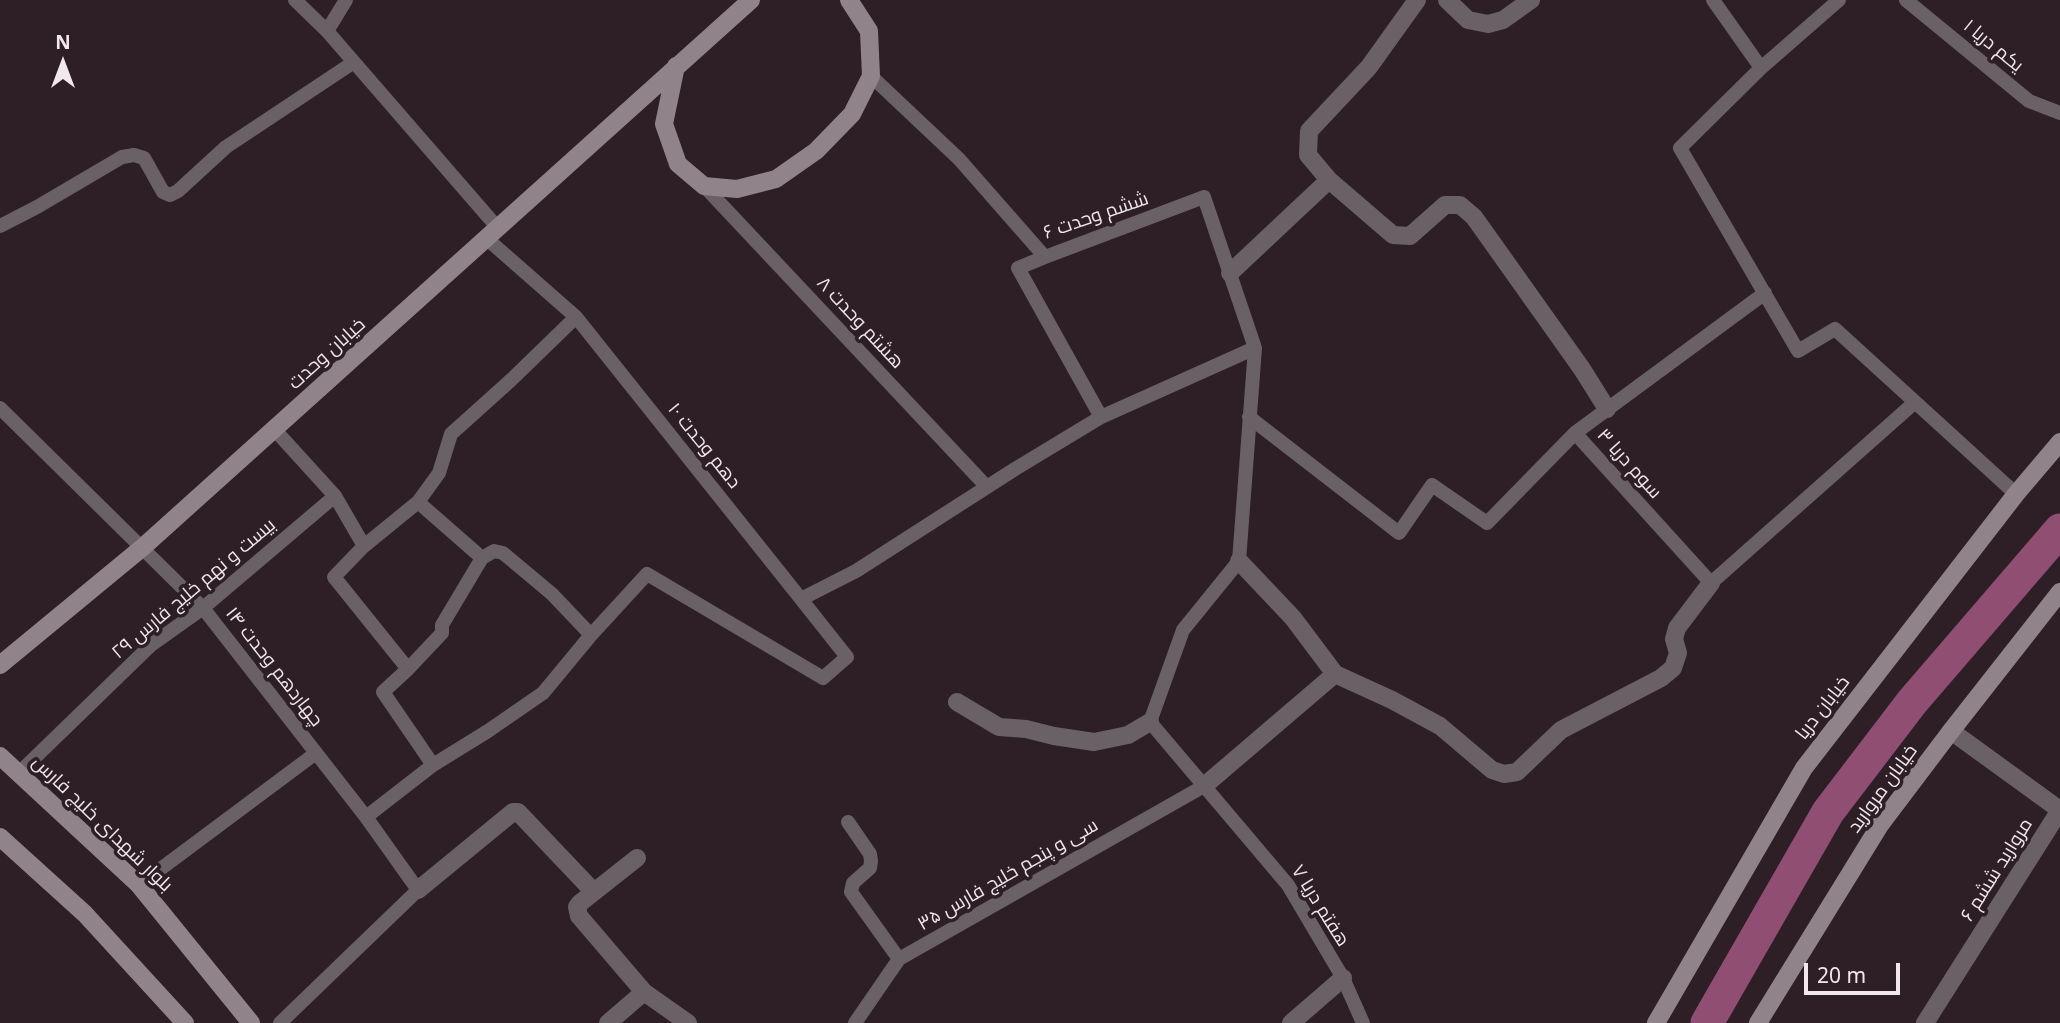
<!DOCTYPE html>
<meta charset="utf-8">
<style>
body{margin:0}
#map{position:relative;width:2060px;height:1023px;overflow:hidden;background:#2e1f27;font-family:"Noto Sans",sans-serif}
canvas{display:block}
.north{position:absolute;left:28px;top:28px;width:70px;height:70px;-webkit-text-stroke:5px #2e1f27;paint-order:stroke;rotate:0deg;font-size:19px;font-weight:700;line-height:28px;text-align:center;color:#f1e7ec}
.north::after{content:'';display:block;margin:auto;width:24px;height:32px;background:#f1e7ec;clip-path:polygon(50% 0,100% 100%,50% 72%,0 100%)}
.scale{position:absolute;left:1804px;top:963px;width:96px;height:32px;box-sizing:border-box;border:4px solid #f1e7ec;border-top:0;padding-left:9px;font-size:21px;line-height:24px;white-space:nowrap;color:#f1e7ec;-webkit-text-stroke:5px #2e1f27;paint-order:stroke}
</style>
<div id="map">
<canvas width="2060" height="1023"></canvas>
<div class="north">N</div>
<div class="scale">20 m</div>
</div>
<script>
const g = document.querySelector('canvas').getContext('2d');
g.lineJoin = 'round';
const shape = rows => new Path2D(rows.map(r => 'M' + r).join(''));
function trace(path, color, width, dash) { g.strokeStyle = color; g.lineWidth = width; g.lineCap = dash ? 'butt' : 'round'; g.setLineDash(dash || []); g.stroke(path); }
function write(font, color, halo, rows, align = 'center') {
  g.font = font + ' "Noto Sans",Cairo,sans-serif'; g.lineWidth = 7; g.setLineDash([]); g.textBaseline = 'middle'; g.strokeStyle = halo; g.fillStyle = color; for (const [text, x, y, turn = 0] of rows) {
    g.save(); g.translate(x, y); g.rotate((+turn || 0) * Math.PI / 180); g.textAlign = isNaN(turn) ? turn : align; if (halo) g.strokeText(text, 0, 0); g.fillText(text, 0, 0); g.restore();
  }
}
trace(shape([
 [1707,1023,1828,812,1912,702,2060,530]
]), '#904e73', 33);
trace(shape([
 [295,0,327,31,497,227],
 [1713,0,1761,68],
 [1839,0,1761,68,1680,148,1798,351,1835,329,2016,494],
 [1906,0,2029,101,2060,113],
 [327,31,346,0],
 [871,76,959,159,1045,257,1204,197,1255,348,1239,561,1183,630,1150,722,1288,885,1343,978,1363,1023],
 [704,186,987,487],
 [0,226,37,207,122,157,134,155,144,158,163,192,170,195,178,191,226,147,354,62],
 [1045,257,1018,268,1101,417],
 [576,317,801,599],
 [0,408,203,608,366,817],
 [1249,417,1399,533,1432,485,1487,523,1575,433,1711,583,1914,403],
 [275,430,335,496,364,546,418,502,439,473,451,434,511,380,576,317,486,238],
 [1575,433,1765,293],
 [364,546,334,577,408,669,442,633,442,625,482,558,418,502],
 [482,558,494,551,503,553,552,594,591,635],
 [408,669,383,692,433,765],
 [19,773,151,645,203,608,335,496],
 [848,822,870,854,871,861,870,868,853,883,851,892,899,959],
 [139,885,316,753],
 [280,1023,418,890,366,817,433,765,488,731,543,693,591,635,647,574,823,678,847,657,801,599,856,571,1015,469,1101,417,1255,348],
 [855,1023,899,959,1204,786]
]), '#696165', 14);
trace(shape([
 [1447,0,1468,20,1488,24,1503,20,1531,0],
 [1329,180,1393,235,1410,236,1445,205,1460,205,1474,217,1582,369,1607,409],
 [1230,273,1329,180,1308,155,1309,131,1369,67,1417,0],
 [1239,561,1293,618,1335,674,1392,700,1440,726,1492,770,1504,774,1517,772,1561,730,1661,678,1673,668,1678,653,1674,639,1677,628,1711,583],
 [957,702,999,727,1026,729,1054,736,1094,742,1128,735,1150,722],
 [1951,731,2060,810],
 [1204,786,1335,674],
 [637,858,580,903,577,907,579,916,644,992,688,1023],
 [418,890,513,812,518,812,593,891],
 [608,1023,644,992],
 [1291,1023,1343,978],
 [1925,1023,2060,810]
]), '#696165', 18);
trace(shape([
 [676,66,664,124,678,164,704,186,737,189,776,179,816,151,852,114,871,76,869,31,849,0],
 [0,665,143,547,751,0],
 [0,756,139,885,251,1023],
 [0,837,85,914,185,1023],
 [1656,1023,1804,768,2016,494,2060,442],
 [1758,1023,1880,825,1951,731,2060,592]
]), '#90838a', 18);
write('19px', '#f1e7ec', '#2e1f27', [
 ["یکم دریا ۱",1993,46,39],
 ["ششم وحدت ۶",1096,216,-19],
 ["هشتم وحدت ۸",860,323,47],
 ["خیابان وحدت",327,354,-42],
 ["دهم وحدت ۱۰",704,446,51],
 ["سوم دریا ۳",1629,464,48],
 ["بیست و نهم خلیج فارس ۲۹",194,589,-40],
 ["چهاردهم وحدت ۱۴",274,667,52],
 ["خیابان دریا",1823,708,-52],
 ["خیابان مروارید",1883,789,-54],
 ["بلوار شهدای خلیج فارس",102,824,44],
 ["مروارید ششم ۶",1997,870,-58],
 ["سی و پنجم خلیج فارس ۳۵",1008,875,-30],
 ["هفتم دریا ۷",1320,906,58]
]);
</script>
